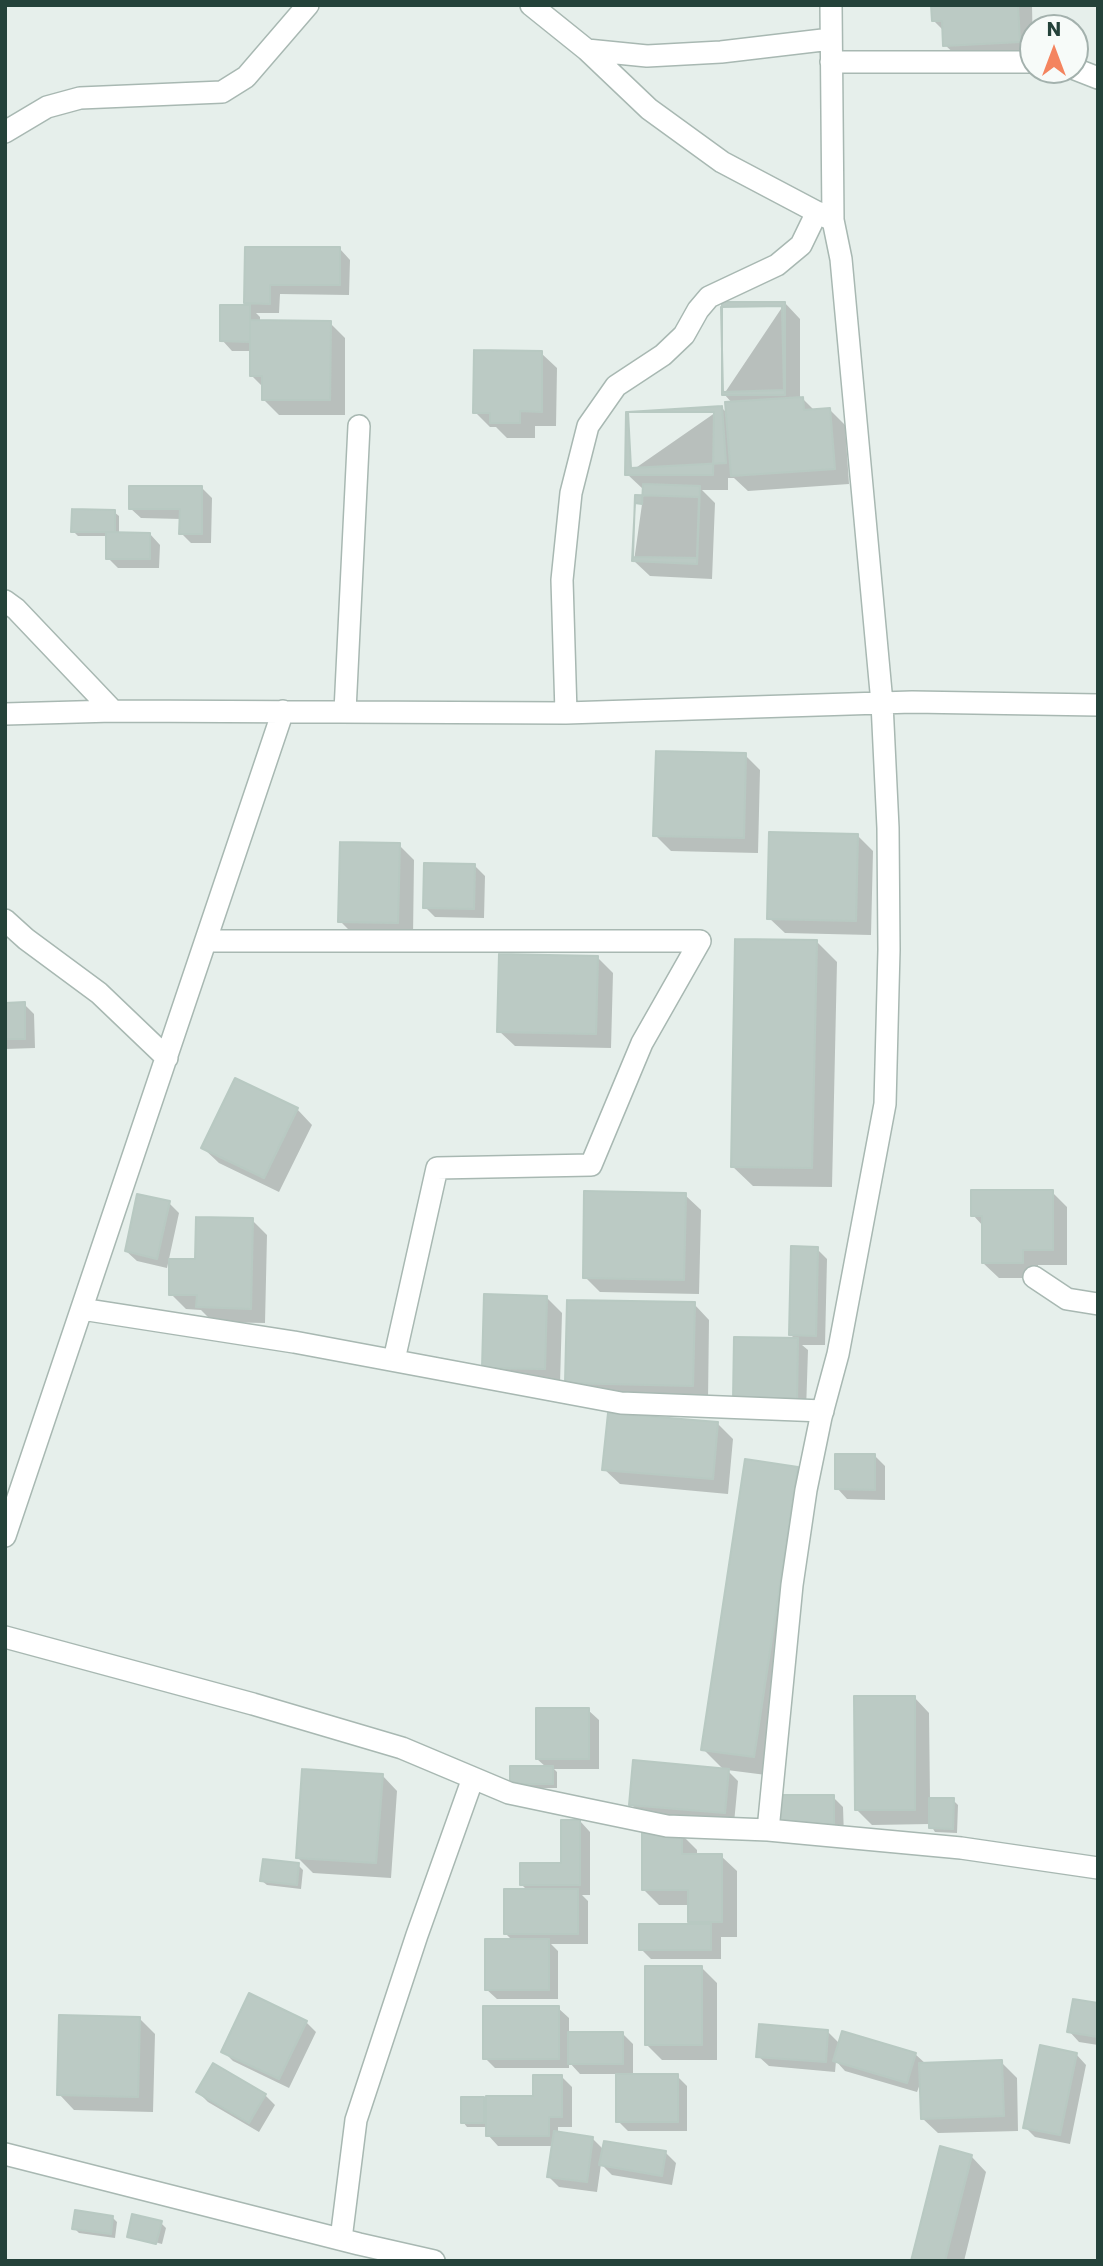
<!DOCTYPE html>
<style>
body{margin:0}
#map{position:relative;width:1103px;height:2266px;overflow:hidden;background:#e6efeb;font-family:Poppins,sans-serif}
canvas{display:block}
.frame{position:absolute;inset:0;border:7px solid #24423a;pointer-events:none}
.north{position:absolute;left:1019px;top:14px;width:70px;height:70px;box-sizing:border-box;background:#f7fbf9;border:2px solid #a3b1ad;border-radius:50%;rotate:0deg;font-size:19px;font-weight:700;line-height:28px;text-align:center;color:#24423a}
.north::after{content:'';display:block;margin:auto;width:24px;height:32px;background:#f4845f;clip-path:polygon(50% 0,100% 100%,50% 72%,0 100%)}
</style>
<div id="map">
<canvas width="1103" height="2266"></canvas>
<div class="frame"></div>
<div class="north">N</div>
</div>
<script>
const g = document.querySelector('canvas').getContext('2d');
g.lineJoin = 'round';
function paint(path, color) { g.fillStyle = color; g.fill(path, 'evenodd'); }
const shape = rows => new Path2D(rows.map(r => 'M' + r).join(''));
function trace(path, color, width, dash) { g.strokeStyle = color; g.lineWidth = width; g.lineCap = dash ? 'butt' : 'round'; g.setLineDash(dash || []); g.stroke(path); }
paint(shape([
 [933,5,1032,5,1033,57,961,60,945,45,944,31,933,20],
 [246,249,340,249,350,260,349,295,280,294,279,313,256,313,260,317,260,322,330,323,345,338,345,415,279,415,263,399,263,387,251,375,252,351,232,351,222,340,250,306,246,302],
 [785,303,800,319,800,399,803,399,815,411,829,409,845,425,849,484,748,491,734,478,728,478,728,490,702,490,715,503,712,579,650,576,634,561,644,490,627,474,722,408,728,414,733,404,724,394],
 [541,353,557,368,556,426,535,426,535,438,507,438,496,427,490,427,475,412],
 [202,488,212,498,211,543,191,543,181,533,181,519,141,518,130,508],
 [114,512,119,516,119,534,150,534,160,545,159,568,118,568,108,558,108,536,78,536,73,531],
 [745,755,760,770,758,853,671,851,655,835],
 [858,836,873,851,871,935,785,933,769,918],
 [399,845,414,860,413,937,355,936,340,921],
 [475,866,485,876,484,918,435,917,425,907],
 [817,942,837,962,832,1187,753,1186,732,1166],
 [597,957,613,973,611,1048,515,1046,499,1031],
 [24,1004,34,1014,35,1048,5,1049,5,1005],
 [297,1109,312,1125,279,1192,219,1163,203,1148],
 [1052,1192,1067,1207,1067,1265,1038,1265,1038,1278,999,1278,983,1263,983,1226,973,1215],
 [685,1195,701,1210,699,1294,600,1292,585,1277],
 [169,1203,179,1213,167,1268,137,1261,126,1251],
 [252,1220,267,1235,265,1323,213,1322,201,1310,186,1309,171,1294,196,1261],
 [817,1249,827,1259,825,1345,802,1345,808,1350,806,1411,735,1399,796,1340,791,1335],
 [546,1297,562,1313,560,1384,484,1367],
 [694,1304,709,1320,708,1400,583,1398,567,1382],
 [718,1424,733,1439,728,1494,620,1484,604,1469],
 [875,1456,885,1466,885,1500,847,1499,837,1488],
 [797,1468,817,1488,774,1776,727,1770,738,1781,734,1823,641,1814,631,1804,724,1770,703,1749],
 [914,1697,929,1713,930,1800,953,1800,958,1805,957,1833,935,1832,930,1824,872,1825,857,1810],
 [588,1710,599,1720,599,1769,554,1769,557,1772,557,1788,516,1788,512,1783,546,1767,537,1759],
 [382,1775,397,1791,391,1878,313,1873,297,1857],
 [833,1797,843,1807,844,1837,788,1837],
 [580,1821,590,1832,590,1895,582,1895,588,1901,588,1944,551,1944,558,1951,558,1999,497,1999,486,1989,513,1941,506,1934,528,1891,522,1885,563,1865],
 [681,1834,697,1850,697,1856,721,1856,737,1871,737,1937,721,1937,721,1959,651,1959,641,1949,694,1926,690,1922,690,1905,659,1905,643,1889],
 [298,1865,303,1870,301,1889,267,1885,262,1881],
 [702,1968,717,1983,717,2060,662,2060,647,2045],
 [1098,2005,1098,2045,1079,2042,1069,2031],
 [558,2008,569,2018,569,2033,622,2033,633,2044,633,2076,677,2076,687,2086,687,2131,628,2131,618,2121,618,2074,580,2074,569,2062,569,2068,495,2068,485,2058],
 [139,2018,155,2034,153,2112,74,2110,59,2094],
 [306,2022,316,2032,289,2088,233,2061,223,2051],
 [827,2031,840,2044,915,2054,926,2064,1001,2062,1017,2078,1018,2131,938,2133,922,2118,921,2081,917,2092,845,2071,836,2061,835,2072,769,2066,758,2056],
 [1076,2054,1086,2065,1070,2144,1035,2137,1025,2127],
 [562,2077,572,2087,572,2127,558,2127,558,2133,592,2138,604,2150,666,2153,676,2163,672,2185,612,2175,601,2164,597,2192,559,2187,549,2177,553,2146,498,2146,488,2135,488,2127,467,2127,463,2122,483,2099,488,2103,535,2098],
 [198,2092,265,2095,275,2105,259,2132,208,2102],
 [971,2156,986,2172,964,2261,913,2261],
 [112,2217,117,2222,115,2238,79,2233,74,2228],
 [161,2223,166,2228,162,2244,132,2236,132,2239,129,2236]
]), '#0003');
const building = shape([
 [931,5,1018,5,1020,42,943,46,942,21,932,21,931,5],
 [245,247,340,247,340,285,270,285,270,304,244,303,245,247],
 [722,302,785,302,785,395,722,395,722,302],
 [220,305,250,305,250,342,220,341,220,305],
 [782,306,784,390,723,392,721,307,782,306],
 [250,320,331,321,330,400,262,400,262,376,250,376,250,320],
 [474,350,542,351,542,412,520,411,520,423,490,423,490,413,473,413,474,350],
 [803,397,804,410,830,408,835,469,731,476,725,402,803,397],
 [722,406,726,463,631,468,628,412,722,406],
 [626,412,714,412,713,475,625,475,626,412],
 [643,484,700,486,697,564,632,561,635,503,642,504,643,484],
 [129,486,202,486,202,534,179,534,180,509,129,509,129,486],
 [635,495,699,497,697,558,633,557,635,495],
 [72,509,115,510,115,532,71,532,72,509],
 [106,532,150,533,150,559,106,559,106,532],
 [656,751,746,753,744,838,653,836,656,751],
 [769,832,858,834,856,921,767,919,769,832],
 [340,842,400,843,398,923,338,922,340,842],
 [424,863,475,864,474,909,423,908,424,863],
 [735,939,817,940,812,1168,731,1167,735,939],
 [499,954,598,956,596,1034,497,1032,499,954],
 [25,1002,25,1039,5,1039,5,1003,25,1002],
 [235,1078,298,1108,264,1178,201,1148,235,1078],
 [971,1190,1053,1190,1053,1250,1023,1250,1023,1263,982,1263,982,1216,971,1216,971,1190],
 [584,1191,686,1193,684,1280,583,1278,584,1191],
 [137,1194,170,1201,157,1259,125,1251,137,1194],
 [196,1217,253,1218,251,1309,196,1307,197,1295,169,1295,169,1259,195,1259,196,1217],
 [791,1246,818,1247,816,1336,789,1335,791,1246],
 [484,1294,547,1296,545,1369,482,1368,484,1294],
 [567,1300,695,1302,693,1386,565,1383,567,1300],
 [734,1337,798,1338,797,1401,733,1400,734,1337],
 [608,1413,718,1422,713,1479,602,1470,608,1413],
 [835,1454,875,1454,875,1490,835,1489,835,1454],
 [745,1459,798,1467,754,1757,701,1750,745,1459],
 [854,1696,915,1696,915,1810,855,1810,854,1696],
 [536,1708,589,1708,589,1759,536,1759,536,1708],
 [633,1760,729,1769,725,1813,629,1805,633,1760],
 [510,1766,553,1766,553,1784,510,1784,510,1766],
 [302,1769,383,1774,376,1863,296,1858,302,1769],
 [776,1795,834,1795,834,1827,776,1828,776,1795],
 [929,1798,954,1798,953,1829,929,1828,929,1798],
 [561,1820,580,1820,580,1885,520,1885,520,1863,561,1863,561,1820],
 [642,1832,682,1832,682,1854,722,1854,722,1922,688,1922,688,1890,642,1890,642,1832],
 [263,1859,299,1863,297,1885,260,1881,263,1859],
 [504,1889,578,1889,578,1934,504,1934,504,1889],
 [639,1924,711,1924,711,1950,639,1950,639,1924],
 [485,1939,549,1939,549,1990,485,1990,485,1939],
 [645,1966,702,1966,702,2045,645,2045,645,1966],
 [249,1993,307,2021,279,2079,221,2052,249,1993],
 [1073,1999,1098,2003,1098,2037,1067,2032,1073,1999],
 [483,2006,559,2006,559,2059,483,2059,483,2006],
 [59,2015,140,2017,138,2097,57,2095,59,2015],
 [759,2024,828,2030,826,2062,756,2057,759,2024],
 [842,2031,916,2053,907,2083,833,2061,842,2031],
 [568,2032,623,2032,623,2064,568,2064,568,2032],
 [1040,2045,1077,2053,1060,2135,1023,2128,1040,2045],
 [1002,2060,1004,2116,921,2119,919,2063,1002,2060],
 [213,2063,266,2094,249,2123,196,2092,213,2063],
 [616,2074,678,2074,678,2122,616,2122,616,2074],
 [533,2075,562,2075,562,2117,549,2117,549,2136,486,2136,486,2096,533,2096,533,2075],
 [461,2097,484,2097,484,2123,461,2123,461,2097],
 [554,2131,593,2137,587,2182,547,2177,554,2131],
 [604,2141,666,2151,662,2176,599,2165,604,2141],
 [940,2146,972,2155,945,2261,911,2261,940,2146],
 [75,2210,113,2216,111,2234,72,2229,75,2210],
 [132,2214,162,2221,156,2244,127,2237,132,2214]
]);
paint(building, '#bbcac4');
trace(building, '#b8c9c2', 2);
const street = shape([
 [531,5,587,50,649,109,722,162,828,218],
 [587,50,647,56,721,52,831,39],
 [831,62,1033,62],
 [1075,69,1098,78],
 [5,132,47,107,80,98,222,92,246,77,308,5],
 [5,601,16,609,113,711],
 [345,711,359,426],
 [566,713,562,580,571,493,588,426,616,386,663,355,684,335,698,310,709,297,777,265,801,245,817,212],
 [5,714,113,711,566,713,912,702,1098,705],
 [5,920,26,939,99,993,167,1058],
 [206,941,700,941,642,1043,591,1165,437,1168,394,1360],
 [1034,1277,1067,1299,1098,1304],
 [82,1309,294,1342,621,1403,823,1411],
 [5,1536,283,711],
 [5,1637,253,1704,402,1748,509,1793,585,1809,667,1826,768,1830,961,1848,1098,1868],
 [768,1830,792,1585,806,1490,821,1417,838,1354,885,1104,889,950,888,828,882,703,841,259,833,220,831,5],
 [5,2154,359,2244,434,2261],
 [341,2239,356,2120,417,1935,473,1778]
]);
trace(street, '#a8b8b2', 24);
trace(street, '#fff', 21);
</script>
